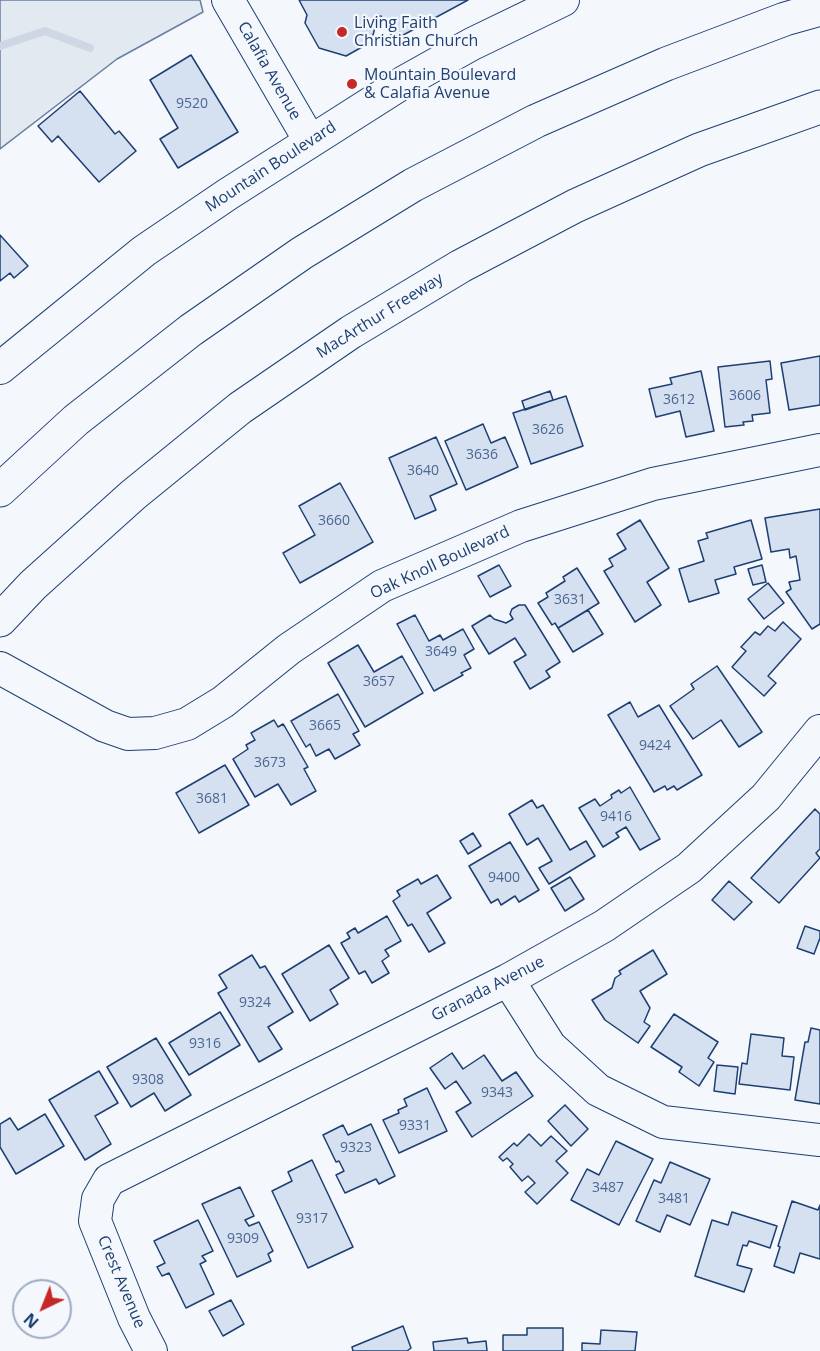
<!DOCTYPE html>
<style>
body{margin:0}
#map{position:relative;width:820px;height:1351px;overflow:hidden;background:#f4f7fb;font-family:"Open Sans",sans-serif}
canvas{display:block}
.north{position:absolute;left:12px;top:1279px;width:60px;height:60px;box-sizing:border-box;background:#f4f7fb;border:2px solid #9eadc5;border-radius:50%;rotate:223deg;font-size:16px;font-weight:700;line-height:24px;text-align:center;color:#1d3f73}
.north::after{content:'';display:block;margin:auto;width:21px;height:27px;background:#c62828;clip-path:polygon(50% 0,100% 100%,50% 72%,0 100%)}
</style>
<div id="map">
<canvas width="820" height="1351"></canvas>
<div class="north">N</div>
</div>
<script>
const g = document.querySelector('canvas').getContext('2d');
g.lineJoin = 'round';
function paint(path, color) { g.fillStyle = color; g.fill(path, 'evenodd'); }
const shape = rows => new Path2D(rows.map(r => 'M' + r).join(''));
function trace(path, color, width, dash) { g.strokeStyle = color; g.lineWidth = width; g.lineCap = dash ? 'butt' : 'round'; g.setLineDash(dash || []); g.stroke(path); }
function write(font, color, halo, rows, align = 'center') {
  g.font = font + ' "Open Sans",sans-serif'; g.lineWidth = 4.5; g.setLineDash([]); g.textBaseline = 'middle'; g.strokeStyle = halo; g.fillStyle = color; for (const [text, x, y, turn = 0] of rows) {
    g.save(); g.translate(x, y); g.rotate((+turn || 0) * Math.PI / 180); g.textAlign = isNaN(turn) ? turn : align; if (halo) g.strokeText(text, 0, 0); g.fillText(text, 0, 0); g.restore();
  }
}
const green = shape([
 [0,0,200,0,203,12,117,59,0,149,0,0]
]);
paint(green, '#e3e9f0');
trace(green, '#687fa3', 1.5);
trace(shape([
 [0,46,45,31,90,48]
]), '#cfd7e4', 8);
const building = shape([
 [299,0,468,0,394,40,381,16,378,17,371,42,346,56,319,48,305,23,307,15,299,0],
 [191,55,238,132,178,168,160,139,178,128,150,80,191,55],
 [80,91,115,134,119,131,136,151,99,182,58,136,52,142,38,126,80,91],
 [0,235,28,266,14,278,10,273,0,281,0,235],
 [820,356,820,405,789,410,781,363,820,356],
 [770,361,772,379,766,380,770,413,752,415,753,421,743,422,744,425,725,427,718,367,770,361],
 [701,371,714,431,686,437,680,411,656,417,649,389,672,384,670,378,701,371],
 [550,391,553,400,525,410,522,401,550,391],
 [566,396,583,446,531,464,513,413,566,396],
 [483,424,491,443,505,437,518,467,466,490,445,441,483,424],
 [436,437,457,484,430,496,436,510,415,519,389,458,436,437],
 [340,483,373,542,300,583,283,553,315,535,299,506,340,483],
 [820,509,820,624,812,629,786,592,791,589,789,582,800,580,796,556,790,558,789,549,771,552,765,518,820,509],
 [640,520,669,568,647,582,661,605,635,622,604,571,613,566,609,559,626,549,617,534,640,520],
 [751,520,762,559,734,567,736,574,715,580,719,593,689,602,679,569,704,561,698,541,708,538,706,533,751,520],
 [499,565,511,586,490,597,478,576,499,565],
 [762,565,766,582,753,585,748,569,762,565],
 [577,568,599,603,558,628,555,623,552,625,538,603,548,597,546,593,565,581,563,577,577,568],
 [768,583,784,603,764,619,748,599,768,583],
 [519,605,525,605,560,662,546,671,550,677,530,689,514,662,526,655,515,638,489,654,472,626,490,615,494,619,506,623,513,619,510,614,512,609,519,605],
 [588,610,603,634,573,652,558,628,588,610],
 [415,615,429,641,440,635,443,640,463,629,474,649,464,655,471,668,461,673,463,675,434,691,397,624,415,615],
 [783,622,801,639,768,676,776,683,764,696,732,667,746,651,741,647,755,632,760,635,768,626,775,631,783,622],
 [358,645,374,672,402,656,423,693,365,727,328,663,358,645],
 [717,666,762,732,739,747,721,720,693,739,670,706,694,689,691,684,717,666],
 [338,694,359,731,353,734,360,745,335,759,329,749,316,756,310,744,306,747,291,721,338,694],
 [630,702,638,717,659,705,702,775,677,790,674,786,667,790,665,786,654,792,608,715,630,702],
 [274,720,278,727,283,724,285,727,308,767,304,769,316,791,291,805,278,784,255,797,233,759,248,749,246,745,255,740,251,733,274,720],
 [225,765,249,805,199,833,176,793,225,765],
 [630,787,660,839,640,850,626,827,616,833,619,837,603,847,579,808,595,799,600,806,612,798,611,795,619,790,621,793,630,787],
 [532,800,537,808,543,805,570,850,586,841,595,856,549,884,539,868,552,861,538,838,527,845,509,814,532,800],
 [815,809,820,814,820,849,816,853,820,858,779,903,751,878,815,809],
 [473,833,481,846,468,854,460,841,473,833],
 [510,842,539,890,519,902,515,896,501,905,498,899,491,903,469,866,510,842],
 [437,875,451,898,427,913,445,943,429,952,412,924,408,926,393,901,400,896,397,891,418,879,421,884,437,875],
 [570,877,584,899,565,911,551,888,570,877],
 [729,881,752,902,734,920,712,900,729,881],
 [387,916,401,941,385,950,389,956,382,961,389,973,372,983,365,971,359,974,341,943,350,938,347,933,355,928,358,933,387,916],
 [805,926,820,931,820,938,814,954,797,948,805,926],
 [329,945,349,978,330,990,338,1004,310,1021,282,974,329,945],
 [653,950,667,974,640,991,650,1008,644,1022,650,1026,638,1043,605,1020,592,1000,612,988,615,978,621,974,619,971,653,950],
 [252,955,260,968,265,966,293,1012,268,1027,282,1049,259,1062,218,993,227,988,219,975,252,955],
 [220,1012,240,1045,189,1075,169,1043,220,1012],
 [674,1014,718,1042,708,1058,714,1062,699,1086,679,1072,682,1067,651,1047,674,1014],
 [811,1028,820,1030,820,1104,795,1100,805,1042,808,1042,811,1028],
 [751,1034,784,1038,782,1056,794,1057,790,1090,739,1084,742,1063,747,1064,751,1034],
 [156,1038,191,1095,165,1111,154,1093,131,1107,107,1067,156,1038],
 [452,1053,463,1069,484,1055,502,1081,516,1072,533,1096,472,1137,456,1112,471,1103,456,1081,445,1089,430,1068,452,1053],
 [717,1065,738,1067,735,1094,714,1091,717,1065],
 [99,1071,118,1103,95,1116,111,1144,85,1160,49,1100,99,1071],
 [427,1088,447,1131,399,1153,383,1120,399,1113,398,1110,407,1106,404,1099,427,1088],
 [565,1105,588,1129,571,1146,548,1121,565,1105],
 [45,1114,64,1146,16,1174,0,1147,0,1124,10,1118,18,1130,45,1114],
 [371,1124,395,1176,379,1184,376,1179,345,1193,336,1175,344,1171,339,1161,336,1162,323,1135,343,1125,348,1135,371,1124],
 [529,1134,541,1146,551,1136,567,1151,556,1161,568,1173,537,1204,525,1192,535,1183,528,1176,522,1181,510,1167,513,1164,507,1158,503,1161,499,1157,514,1143,517,1146,529,1134],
 [616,1141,653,1159,619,1225,571,1200,587,1169,599,1175,616,1141],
 [312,1160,353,1247,308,1268,272,1191,292,1181,288,1172,312,1160],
 [670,1162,710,1179,690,1225,667,1215,660,1232,636,1221,654,1180,661,1183,670,1162],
 [240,1187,254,1216,245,1220,249,1226,259,1222,273,1251,268,1254,271,1261,237,1277,202,1204,240,1187],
 [792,1201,818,1210,820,1205,820,1259,800,1253,794,1273,774,1266,780,1247,778,1246,792,1201],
 [732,1212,777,1226,770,1248,749,1241,747,1246,743,1245,737,1265,752,1269,744,1292,695,1276,712,1220,728,1225,732,1212],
 [198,1220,213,1251,202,1256,206,1261,200,1264,214,1294,186,1308,169,1273,162,1276,157,1267,165,1263,154,1241,198,1220],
 [231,1300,244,1324,223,1336,209,1311,231,1300],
 [403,1326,411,1348,407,1351,353,1351,352,1347,403,1326],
 [527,1328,563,1328,563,1351,503,1351,503,1335,527,1335,527,1328],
 [601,1330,637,1332,635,1351,582,1351,582,1343,600,1344,601,1330],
 [467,1338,468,1343,486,1341,487,1351,434,1351,433,1342,467,1338]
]);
paint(building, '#d5e0f0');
trace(building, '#1d3f73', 1.5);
const minor = shape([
 [228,0,310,141],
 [0,368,144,251,228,194,404,82,472,44,563,0],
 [0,668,105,726,128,734,155,733,187,724,223,702,289,649,382,586,521,526,653,484,820,450],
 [508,980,550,1046,598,1090,663,1122,820,1140],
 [151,1351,134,1318,95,1221,98,1199,109,1180,508,980,604,926,689,868,766,797,820,731]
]);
const highway = shape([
 [0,490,76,420,191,330,302,253,413,185,536,121,666,64,785,19,820,9],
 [0,620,33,585,133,495,240,408,351,332,461,266,575,206,699,150,820,107]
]);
trace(minor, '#1d3f73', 34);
trace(highway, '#1d3f73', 35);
trace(minor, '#f4f7fb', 32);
trace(highway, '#f4f7fb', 33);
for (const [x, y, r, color] of [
 [342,32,6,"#c62828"],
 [352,84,6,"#c62828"]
]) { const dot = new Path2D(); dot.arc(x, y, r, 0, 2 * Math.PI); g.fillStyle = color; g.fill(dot); trace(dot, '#f4f7fb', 2); }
write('14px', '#4b6792', null, [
 ["9520",192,104],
 ["3606",745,396],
 ["3612",679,400],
 ["3626",548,430],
 ["3636",482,455],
 ["3640",423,471],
 ["3660",334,521],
 ["3631",570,600],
 ["3649",441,652],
 ["3657",379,682],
 ["3665",325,726],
 ["9424",655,746],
 ["3673",270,763],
 ["3681",212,799],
 ["9416",616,817],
 ["9400",504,878],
 ["9324",255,1003],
 ["9316",205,1044],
 ["9308",148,1080],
 ["9343",497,1093],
 ["9331",415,1126],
 ["9323",356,1148],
 ["3487",608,1188],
 ["3481",674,1199],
 ["9317",312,1219],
 ["9309",243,1239]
]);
write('16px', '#1d3f73', '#f4f7fb', [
 ["Living Faith",354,23],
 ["Christian Church",354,41],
 ["Mountain Boulevard",364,75],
 ["& Calafia Avenue",364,93]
], 'left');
write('16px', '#1d3f73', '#f4f7fb', [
 ["Calafia Avenue",269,71,60],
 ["Mountain Boulevard",271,167,-33],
 ["MacArthur Freeway",380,316,-32],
 ["Oak Knoll Boulevard",440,563,-25],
 ["Granada Avenue",488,989,-27],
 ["Crest Avenue",121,1282,67]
]);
</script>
